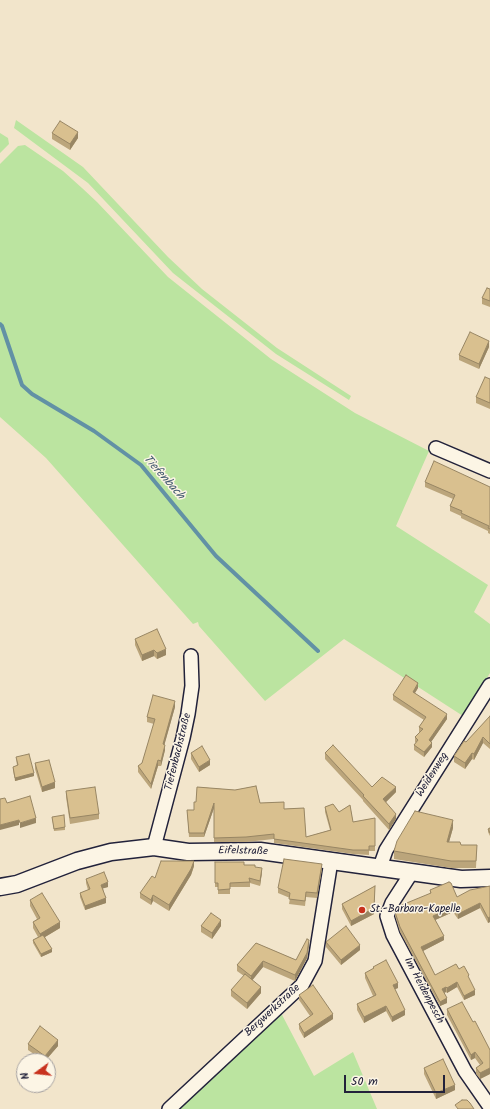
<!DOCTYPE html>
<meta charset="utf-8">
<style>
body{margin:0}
#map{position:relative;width:490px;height:1109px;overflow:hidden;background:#f2e5cb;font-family:Kalam,sans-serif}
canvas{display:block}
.north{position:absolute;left:16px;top:1053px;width:40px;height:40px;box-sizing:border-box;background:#fcf5e5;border:1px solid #a5a1a1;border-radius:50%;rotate:255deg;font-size:11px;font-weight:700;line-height:16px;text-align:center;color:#22223b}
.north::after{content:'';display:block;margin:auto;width:14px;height:18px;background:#c8321e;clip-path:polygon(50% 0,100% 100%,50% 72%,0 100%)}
.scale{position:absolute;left:344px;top:1075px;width:101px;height:18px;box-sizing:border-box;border:2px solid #22223b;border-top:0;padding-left:5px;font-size:12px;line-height:14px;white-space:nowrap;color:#22223b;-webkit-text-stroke:3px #fcf5e5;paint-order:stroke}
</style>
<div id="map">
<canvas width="490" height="1109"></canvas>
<div class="north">N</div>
<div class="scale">50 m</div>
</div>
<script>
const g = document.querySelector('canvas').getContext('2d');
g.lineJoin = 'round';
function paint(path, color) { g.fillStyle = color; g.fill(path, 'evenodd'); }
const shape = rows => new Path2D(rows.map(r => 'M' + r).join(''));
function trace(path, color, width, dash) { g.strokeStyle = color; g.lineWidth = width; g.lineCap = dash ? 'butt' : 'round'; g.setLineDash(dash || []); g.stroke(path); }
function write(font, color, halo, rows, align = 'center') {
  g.font = font + ' Kalam,sans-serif'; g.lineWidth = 3; g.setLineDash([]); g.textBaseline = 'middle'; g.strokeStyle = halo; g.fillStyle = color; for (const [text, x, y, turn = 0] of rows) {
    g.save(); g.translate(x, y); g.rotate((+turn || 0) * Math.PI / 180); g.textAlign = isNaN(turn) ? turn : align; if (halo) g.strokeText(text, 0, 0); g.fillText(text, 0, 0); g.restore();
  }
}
paint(shape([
 [16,120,83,167,168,257,202,289,277,348,351,396,349,400,276,354,173,273,88,183,14,128],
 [0,133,8,138,9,144,0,153],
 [25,145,63,171,82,188,97,202,168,277,271,359,355,413,429,451,396,526,488,585,474,612,490,624,490,673,463,716,344,639,265,701,199,626,198,622,193,624,46,458,0,417,0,164,18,146],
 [280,1011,314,1076,353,1052,377,1109,176,1109]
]), '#bbe4a0');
trace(shape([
 [0,324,2,326,22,385,32,394,94,431,141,465,216,556,318,651]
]), '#6291a5', 4);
const minor = shape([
 [436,448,490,471],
 [154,847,183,738,188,714,192,686,191,656],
 [380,867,386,850,490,685],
 [412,872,392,903,387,916,393,935,465,1071,490,1107],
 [169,1109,302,985,315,961,331,861]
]);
const tertiary = shape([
 [0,887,17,884,77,861,111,852,154,847,188,852,260,851,461,879,490,878]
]);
trace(minor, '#22223b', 16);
trace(tertiary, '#22223b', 19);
trace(minor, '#fcf5e5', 13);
trace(tertiary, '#fcf5e5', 16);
paint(shape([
 [52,133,78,138,70,150,52,139],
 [490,289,490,307,482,304,482,298],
 [489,347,479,369,459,360,459,355],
 [490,379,490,409,476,403,476,397],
 [425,482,490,487,490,534,488,533,488,531,461,518,461,516,450,511,450,506,453,499,425,487],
 [135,639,166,655,157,659,154,656,142,661,135,645],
 [418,688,415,693,447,719,431,742,432,747,424,757,414,750,414,745,416,743,415,742,415,737,420,732,419,732,419,727,424,720,393,700,393,695],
 [175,707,164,745,165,750,161,766,158,766,151,789,138,772,138,766,142,763,154,724,147,722,147,717],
 [490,716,490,749,483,743,474,760,472,759,465,769,454,762,454,756],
 [191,753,210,765,199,772,191,759],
 [325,753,372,787,396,792,386,802,396,819,389,830,363,801,363,800,325,759],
 [16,757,34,776,15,781,13,770,13,767,17,766],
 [35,763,55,788,42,792,35,769],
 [256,786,260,803,284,802,284,809,304,808,306,837,330,830,325,812,325,807,333,804,339,812,350,805,353,822,375,818,375,851,369,851,369,855,353,854,274,843,274,839,246,842,214,842,214,808,204,837,189,837,187,810,194,810,194,802,196,802,197,787,235,790],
 [66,791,99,814,99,819,70,824,66,797],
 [52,817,65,827,65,830,54,831],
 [453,828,449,842,461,845,477,845,476,868,451,868,394,859,394,851],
 [490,828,490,836,488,832,488,829],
 [215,862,255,867,262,872,260,886,250,883,250,887,230,887,230,894,218,894,218,887,215,887],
 [194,866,191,875,169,911,153,901,151,905,140,898,140,893,155,878],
 [322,869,317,898,306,897,305,906,289,904,290,898,278,893,278,888],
 [86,879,108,887,103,888,106,903,85,910,80,897,80,893,88,890,86,883],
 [375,886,374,914,351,926,342,909,342,904],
 [490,886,490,922,488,923,480,908,458,919,453,912,435,920,444,940,423,951,435,975,459,969,469,979,475,995,464,1000,457,987,447,993,446,992,444,993,447,1003,440,1006,400,932,395,916,395,912,430,894,430,890,457,897],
 [30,900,60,928,45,937,52,952,41,957,33,943,33,940,38,937,33,928,33,922,37,919,30,906],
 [201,926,221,926,212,939,201,932],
 [326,942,360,950,341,965,326,947],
 [256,943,296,960,309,945,307,958,295,981,263,967,252,980,261,993,247,1009,231,996,231,990,244,976,237,971,237,965],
 [373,967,398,988,395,989,405,1015,392,1022,386,1011,364,1023,357,1010,357,1004,373,996,365,978,365,973,373,969],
 [299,995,333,1019,304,1038,299,1029,299,1024,310,1016,299,1000],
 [447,1009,473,1022,490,1050,490,1074,480,1079,476,1074,476,1068,480,1065,475,1058,471,1060,447,1015],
 [28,1044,58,1046,45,1061,44,1061,28,1050],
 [424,1068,455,1090,436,1099,424,1074]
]), '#bba57b');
paint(shape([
 [78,132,78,138,70,150,70,144],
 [489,341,489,347,479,369,479,364],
 [166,649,166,655,157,659,157,653],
 [154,650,154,656,142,661,142,655],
 [418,683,418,688,413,696,413,692],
 [175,701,175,707,163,750,163,744],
 [447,714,447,719,429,745,429,740],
 [483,737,483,743,474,760,474,754],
 [432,743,432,747,424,757,424,752],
 [165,745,165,750,161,766,161,761],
 [472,753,472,759,465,769,465,763],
 [158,760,158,766,151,789,151,784],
 [210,760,210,765,199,772,199,767],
 [34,773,34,776,15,781,15,778],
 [55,782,55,788,42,792,42,787],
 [396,787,396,792,383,805,383,799],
 [214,803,214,808,204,837,204,833],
 [396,814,396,819,389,830,389,824],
 [36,818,36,823,20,828,20,823],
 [19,820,19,825,0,830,0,825],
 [453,820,453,828,447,849,447,842],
 [194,861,194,866,191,875,169,911,169,905],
 [322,864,322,869,317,898,317,893],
 [262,868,262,872,260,886,260,881],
 [108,882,108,887,101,889,101,885],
 [153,895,153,901,151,905,151,900],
 [106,898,106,903,85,910,85,906],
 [480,903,480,908,458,919,458,914],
 [453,907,453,912,433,921,433,916],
 [374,908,374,914,351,926,351,921],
 [490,917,490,922,488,923,488,918],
 [221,920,221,926,212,939,212,933],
 [60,922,60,928,40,940,40,934],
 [444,936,444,940,421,952,421,947],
 [309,940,309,945,307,958,295,981,295,975],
 [360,945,360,950,341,965,341,960],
 [52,949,52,952,41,957,41,954],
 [263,961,263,967,251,982,251,976],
 [457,982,457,987,447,993,447,988],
 [398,983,398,988,393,990,393,985],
 [261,987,261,993,247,1009,247,1003],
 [446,987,446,992,442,994,442,989],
 [475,990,475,995,464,1000,464,996],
 [447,998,447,1003,440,1006,440,1002],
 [386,1006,386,1011,364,1023,364,1017],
 [405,1010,405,1015,392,1022,392,1017],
 [333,1014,333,1019,304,1038,304,1033],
 [58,1040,58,1046,45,1061,45,1056],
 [475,1052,475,1058,471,1060,471,1055],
 [490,1068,490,1074,480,1079,480,1073],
 [455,1085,455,1090,436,1099,436,1093]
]), '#988664');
const building = shape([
 [60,121,78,132,70,144,52,133,60,121],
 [487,288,490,289,490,301,482,298,487,288],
 [470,332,489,341,479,364,459,355,470,332],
 [485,377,490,379,490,403,476,397,485,377],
 [434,461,490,487,490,529,488,528,489,526,461,513,462,511,450,506,455,495,425,482,434,461],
 [157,629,166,649,157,653,154,650,142,655,135,639,157,629],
 [406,675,418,683,413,692,447,714,429,740,432,743,424,752,414,745,418,740,415,737,423,729,419,727,426,717,393,695,406,675],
 [153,695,175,701,163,744,165,745,161,761,158,760,151,784,138,766,142,763,155,719,147,717,153,695],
 [490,716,490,744,483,737,474,754,472,753,465,763,454,756,464,741,466,742,490,716],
 [333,745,372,787,382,777,396,787,383,799,396,814,389,824,363,796,364,795,325,753,333,745],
 [202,746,210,760,199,767,191,753,202,746],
 [29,754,34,773,15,778,13,767,18,765,16,757,29,754],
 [49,760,55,782,42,787,35,763,49,760],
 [256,786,260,803,284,802,284,809,304,808,306,837,331,830,325,807,333,804,339,812,350,805,353,822,375,818,375,846,369,846,369,850,353,850,274,839,274,834,246,837,214,838,214,803,204,833,189,833,187,810,194,810,194,802,196,802,197,787,235,790,256,786],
 [95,787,99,814,70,818,66,791,95,787],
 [30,796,36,818,20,823,19,820,0,825,0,799,5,798,7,803,30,796],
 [415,811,453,820,447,842,460,842,461,845,477,845,476,861,451,861,394,851,397,841,415,811],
 [64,815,65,827,54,829,52,817,64,815],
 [490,828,490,833,488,829,490,828],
 [284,859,322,864,317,893,306,892,305,901,289,899,290,893,278,888,284,859],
 [161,861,194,861,191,869,169,905,153,895,151,900,140,893,152,876,155,878,161,861],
 [215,862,244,862,244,865,255,865,255,867,262,868,260,881,249,878,250,882,230,883,230,889,218,890,218,883,215,883,215,862],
 [104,872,108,882,101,885,106,898,85,906,80,893,90,889,86,879,104,872],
 [449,882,451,883,457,897,470,890,490,886,490,917,488,918,480,903,458,914,453,907,433,916,444,936,421,947,435,975,456,964,459,969,464,966,469,975,468,976,475,990,464,996,457,982,447,988,446,987,442,989,447,998,440,1002,400,927,395,912,397,907,431,893,430,890,449,882],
 [375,886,374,908,351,921,342,904,375,886],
 [42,893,60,922,40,934,33,922,40,918,30,900,42,893],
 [211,913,221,920,212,933,201,926,211,913],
 [346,926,360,945,341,960,326,942,346,926],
 [43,935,52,949,41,954,33,940,43,935],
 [307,939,309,940,307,953,295,975,263,961,251,976,237,965,256,943,296,960,307,939],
 [386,960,398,983,393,985,405,1010,392,1017,386,1006,364,1017,357,1004,376,995,365,973,374,968,373,967,386,960],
 [245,974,261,987,247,1003,231,990,245,974],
 [313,985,333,1014,304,1033,299,1024,313,1014,299,995,313,985],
 [462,1002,473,1022,475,1021,490,1050,490,1068,480,1073,476,1068,483,1063,475,1052,471,1055,447,1009,462,1002],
 [40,1026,58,1040,45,1056,28,1044,40,1026],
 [443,1059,455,1085,436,1093,424,1068,443,1059],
 [462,1100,467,1100,470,1103,474,1109,458,1109,455,1105,462,1100]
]);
paint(building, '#d9c08f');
trace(building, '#988664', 1);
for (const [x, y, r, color] of [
 [362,910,4,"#c8321e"]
]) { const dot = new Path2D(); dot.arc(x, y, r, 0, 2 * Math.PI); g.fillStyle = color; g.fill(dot); trace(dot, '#fcf5e5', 1.5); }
write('11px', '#22223b', '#fcf5e5', [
 ["Tiefenbachstraße",179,752,-76],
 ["Weidenweg",433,775,-58],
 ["Eifelstraße",243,852,1],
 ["Im Heidenpesch",423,991,62],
 ["Bergwerkstraße",273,1011,-43]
]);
write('11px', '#22223b', '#fcf5e5', [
 ["St.-Barbara-Kapelle",370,910]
], 'left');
write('italic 12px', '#425a70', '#fcf5e5', [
 ["Tiefenbach",163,478,48]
]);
</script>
